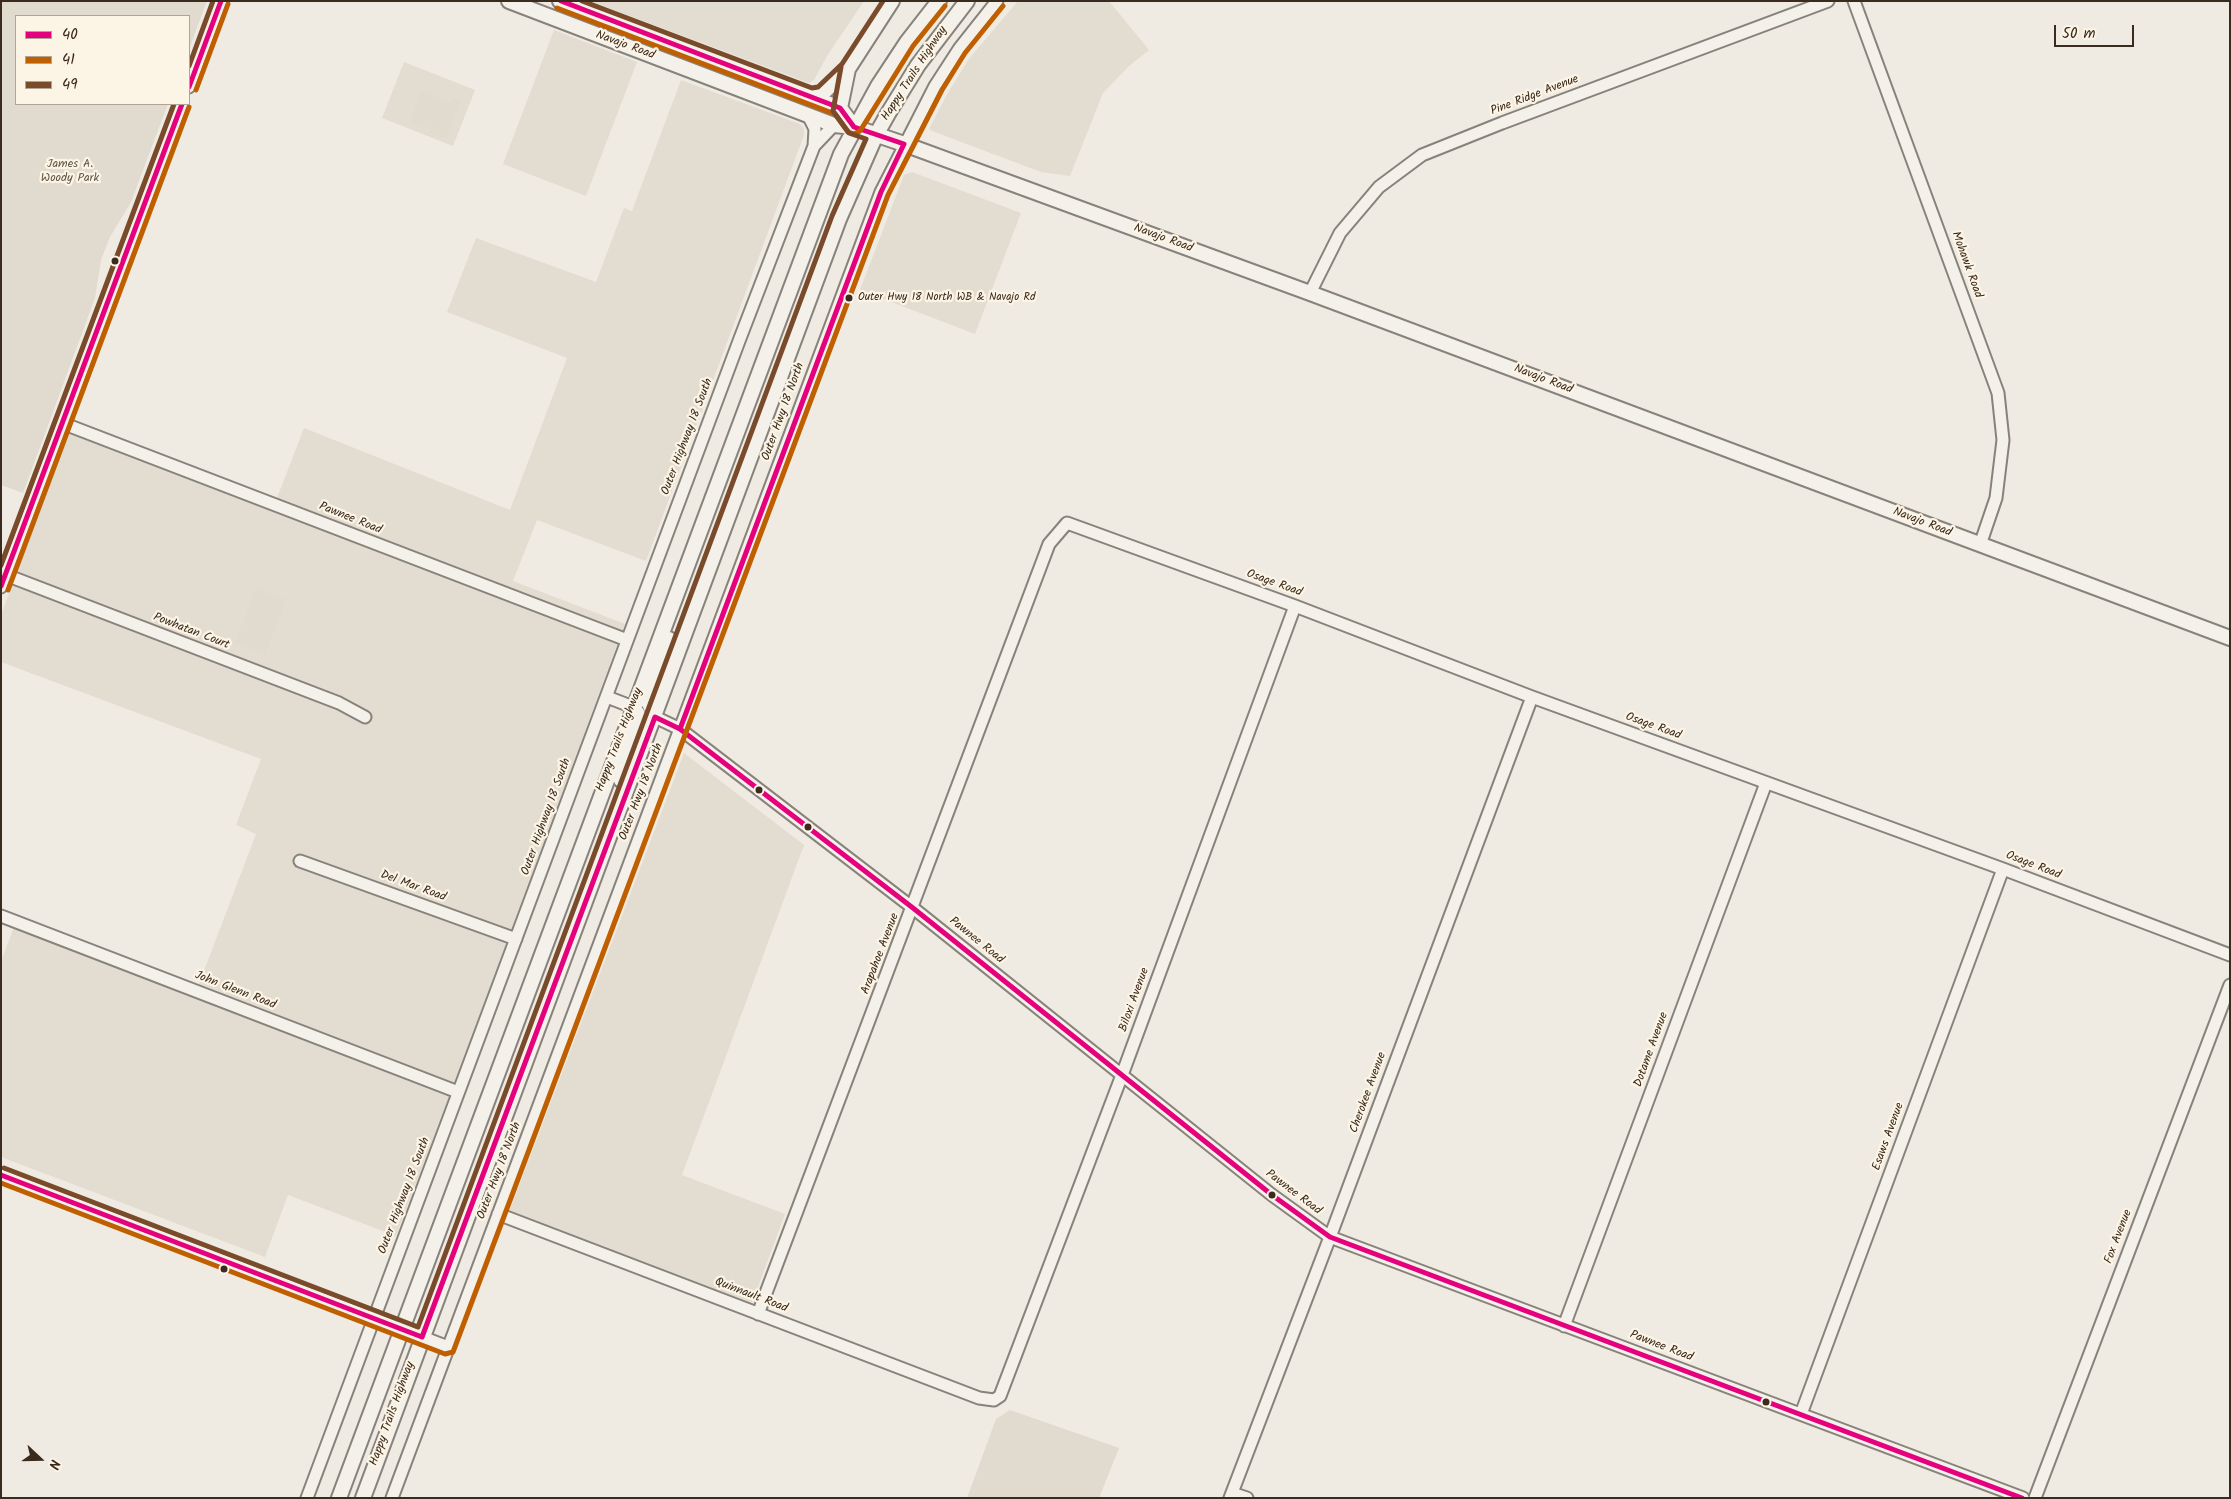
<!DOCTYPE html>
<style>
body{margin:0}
#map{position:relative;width:2231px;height:1499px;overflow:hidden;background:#efebe2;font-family:Kalam,sans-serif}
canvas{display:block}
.frame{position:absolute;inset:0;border:2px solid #3b2a1e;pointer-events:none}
.legend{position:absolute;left:15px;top:15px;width:175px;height:90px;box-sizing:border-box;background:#fcf5e5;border:1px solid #afa495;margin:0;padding:6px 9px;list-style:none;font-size:15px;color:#3b2a1e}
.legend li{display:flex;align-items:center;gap:10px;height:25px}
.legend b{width:25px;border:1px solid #afa495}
.north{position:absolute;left:15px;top:1434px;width:50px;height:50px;-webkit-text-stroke:4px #fcf5e5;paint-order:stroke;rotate:111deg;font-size:14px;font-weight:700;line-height:20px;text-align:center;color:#3b2a1e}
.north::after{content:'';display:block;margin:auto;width:18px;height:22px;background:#3b2a1e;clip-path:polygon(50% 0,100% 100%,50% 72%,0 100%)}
.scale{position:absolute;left:2054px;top:25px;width:80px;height:22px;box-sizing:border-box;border:2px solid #3b2a1e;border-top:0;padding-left:6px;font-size:15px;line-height:18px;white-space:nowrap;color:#3b2a1e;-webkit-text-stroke:4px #fcf5e5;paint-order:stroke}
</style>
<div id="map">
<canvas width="2231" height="1499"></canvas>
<div class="frame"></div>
<ul class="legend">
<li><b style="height:6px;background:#e5007d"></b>40</li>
<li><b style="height:6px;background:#bf5f00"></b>41</li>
<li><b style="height:6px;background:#7a4b2a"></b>49</li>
</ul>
<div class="north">N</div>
<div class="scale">50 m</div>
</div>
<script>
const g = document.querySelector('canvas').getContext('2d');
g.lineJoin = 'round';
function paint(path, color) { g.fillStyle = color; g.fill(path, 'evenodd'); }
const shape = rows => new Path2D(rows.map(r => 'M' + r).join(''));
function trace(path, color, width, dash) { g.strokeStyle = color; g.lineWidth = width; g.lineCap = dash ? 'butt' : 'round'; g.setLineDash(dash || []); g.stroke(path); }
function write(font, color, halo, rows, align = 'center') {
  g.font = font + ' Kalam,sans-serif'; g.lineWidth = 4.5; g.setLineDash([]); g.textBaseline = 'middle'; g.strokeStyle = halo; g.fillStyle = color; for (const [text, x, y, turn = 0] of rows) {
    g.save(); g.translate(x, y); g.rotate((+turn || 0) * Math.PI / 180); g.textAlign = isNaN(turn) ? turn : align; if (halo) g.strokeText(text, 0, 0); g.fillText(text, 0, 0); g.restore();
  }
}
paint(shape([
 [590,1,864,1,827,56,814,80,809,83],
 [1018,1,1109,1,1149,50,1129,66,1103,93,1070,176,1041,172,932,131,929,129,945,98,968,60],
 [554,30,637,62,586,196,503,164],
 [404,62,475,90,453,146,382,118],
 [681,80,800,124,804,129,804,135,646,561,537,520,513,581,625,624,454,1083,199,984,256,834,236,825,261,759,1,662,1,615,69,433,272,511,304,428,510,510,567,358,447,312,476,238,596,282,624,208,632,211],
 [912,172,1021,213,975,334,860,290,904,175],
 [684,753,804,845,682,1175,785,1214,752,1303,509,1212],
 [14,927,450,1094,396,1236,288,1195,265,1257,1,1157,1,961]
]), '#e3dcd0');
paint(shape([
 [1,1,207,1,189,49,189,16,16,16,16,104,168,104,131,202,110,237,101,260,95,298,23,493,1,485],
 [421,91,451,103,453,98,460,101,446,139,429,133,431,129,410,121],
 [256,589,286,600,265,654,235,643],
 [1010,1410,1119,1448,1099,1498,967,1498,996,1419]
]), '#e1dace');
const minor = shape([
 [1854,1,1998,393,2003,440,1996,498,1980,545],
 [189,87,221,1],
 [814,146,834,125],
 [1310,293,1340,233,1379,187,1422,155,1502,123,1828,1],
 [62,423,627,640],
 [6,575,339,703,365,717],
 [1,587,182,104],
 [607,697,633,707],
 [655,717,680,729,913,908,1272,1195,1330,1237,2023,1498],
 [300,861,516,939],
 [1,916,458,1092],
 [1,1175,448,1347],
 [498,1214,979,1398,994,1400,1000,1396,1122,1075,1295,606],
 [758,1314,1049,544,1067,523,1295,606,1532,697,2003,869,2230,955],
 [1564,1326,1766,783],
 [1801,1414,2003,869],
 [1232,1493,1247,1498],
 [307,1498,739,341,814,146,815,129,808,115],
 [392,1498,881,192,935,86,959,49,997,1],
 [1230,1498,1330,1237,1532,697],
 [2035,1498,2230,985]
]);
const major = shape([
 [509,1,834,125,854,127,904,144,1310,293,2230,638],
 [560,1,840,108,854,127],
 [811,96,822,94,848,69,892,1],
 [840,108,848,69],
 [655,717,647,699,669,639],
 [621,780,641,724,638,714,633,707],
 [339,1498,841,154,878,86,907,42,939,1],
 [363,1498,839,219,876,135,889,112,918,65,967,1]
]);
trace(minor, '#87827b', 15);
trace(major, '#87827b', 18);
trace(minor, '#f4f1ea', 11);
trace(major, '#f4f1ea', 14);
trace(shape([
 [561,1,840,108,854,127,904,144,881,192,680,729],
 [189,87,221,1],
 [1,586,182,104],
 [1,1175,422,1337,655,717,680,729,913,908,1272,1195,1330,1237,2022,1498]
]), '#e5007d', 5);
trace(shape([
 [557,8,835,114,848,132,854,134,860,131,913,46,945,6],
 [196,90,228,4],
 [8,590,189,107],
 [1,1183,445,1354,453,1352,888,195,942,90,965,53,1003,6]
]), '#bf5f00', 5);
trace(shape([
 [582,1,812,88,818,87,842,64,883,1],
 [189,66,213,1],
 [1,565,174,104],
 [4,1168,418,1327,832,216,866,139,849,133,833,111,841,67]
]), '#7a4b2a', 5);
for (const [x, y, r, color] of [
 [115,261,4.5,"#3b2a1e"],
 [849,298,4.5,"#3b2a1e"],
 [759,790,4.5,"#3b2a1e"],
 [808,827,4.5,"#3b2a1e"],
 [1272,1195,4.5,"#3b2a1e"],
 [224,1269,4.5,"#3b2a1e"],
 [1766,1402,4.5,"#3b2a1e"]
]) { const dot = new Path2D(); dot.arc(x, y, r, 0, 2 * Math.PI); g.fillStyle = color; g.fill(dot); trace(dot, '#fcf5e5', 2); }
write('11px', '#3b2a1e', '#fcf5e5', [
 ["Outer Hwy 18 North WB & Navajo Rd",858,298]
], 'left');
write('12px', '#3b2a1e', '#fcf5e5', [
 ["Navajo Road",625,46,20],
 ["Happy Trails Highway",915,74,-57],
 ["Pine Ridge Avenue",1535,96,-21],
 ["Navajo Road",1163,239,20],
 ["Mohawk Road",1966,265,70],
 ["Navajo Road",1543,380,21],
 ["Outer Hwy 18 North",784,412,-70],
 ["Outer Highway 18 South",688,437,-69],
 ["Pawnee Road",350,519,22],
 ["Navajo Road",1922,523,21],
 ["Osage Road",1274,584,20],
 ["Powhatan Court",191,632,21],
 ["Osage Road",1653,727,20],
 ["Happy Trails Highway",620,740,-69],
 ["Outer Hwy 18 North",642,792,-69],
 ["Outer Highway 18 South",547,817,-70],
 ["Osage Road",2033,866,21],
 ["Del Mar Road",413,887,20],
 ["Pawnee Road",976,941,39],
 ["Arapahoe Avenue",881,954,-69],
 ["John Glenn Road",235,991,21],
 ["Biloxi Avenue",1135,1000,-70],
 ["Dotame Avenue",1652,1050,-70],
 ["Cherokee Avenue",1369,1093,-70],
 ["Esaws Avenue",1889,1137,-70],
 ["Outer Hwy 18 North",500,1171,-69],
 ["Pawnee Road",1293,1193,37],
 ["Outer Highway 18 South",405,1196,-69],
 ["Fox Avenue",2119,1237,-69],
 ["Quinnault Road",751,1296,21],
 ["Pawnee Road",1661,1347,21],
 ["Happy Trails Highway",393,1414,-70]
]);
write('12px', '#625346', '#fcf5e5', [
 ["James A.",70,165],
 ["Woody Park",70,179]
]);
</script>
